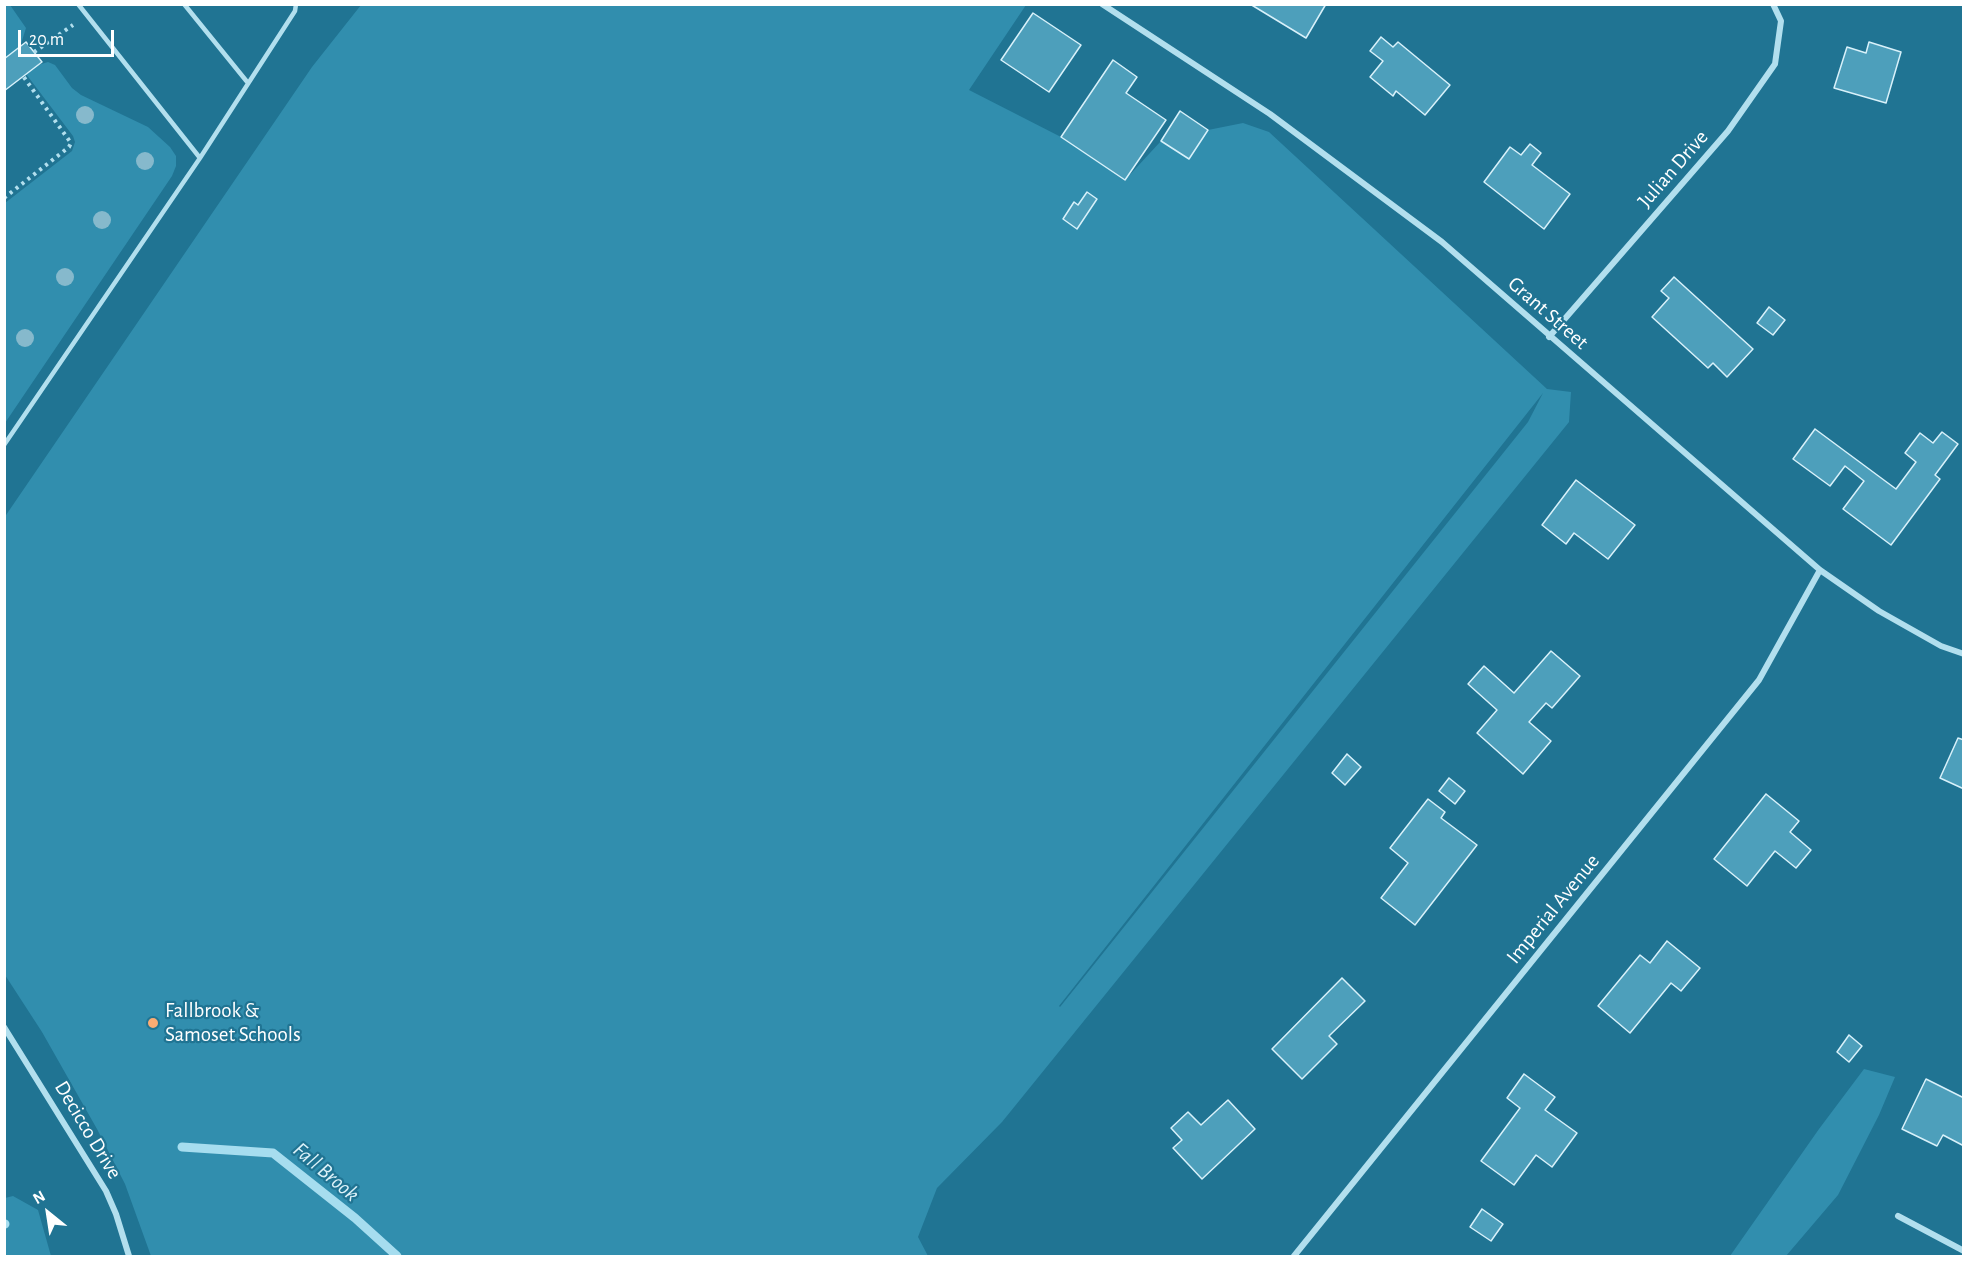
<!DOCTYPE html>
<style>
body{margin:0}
#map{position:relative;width:1968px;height:1261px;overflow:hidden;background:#207493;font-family:"Alegreya Sans",sans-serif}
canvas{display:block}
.frame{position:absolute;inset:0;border:6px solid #fff;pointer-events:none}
.north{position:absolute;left:18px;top:1183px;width:60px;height:60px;-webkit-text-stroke:4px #207493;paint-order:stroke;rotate:330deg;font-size:16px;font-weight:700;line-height:24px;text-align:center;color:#fff}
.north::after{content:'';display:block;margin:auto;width:21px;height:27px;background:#fff;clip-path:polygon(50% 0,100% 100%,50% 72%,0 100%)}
.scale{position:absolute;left:18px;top:30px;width:96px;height:27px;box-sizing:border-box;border:3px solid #fff;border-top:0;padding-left:8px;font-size:18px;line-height:21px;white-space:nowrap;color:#fff;-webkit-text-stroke:4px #207493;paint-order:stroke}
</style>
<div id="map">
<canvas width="1968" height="1261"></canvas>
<div class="frame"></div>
<div class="north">N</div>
<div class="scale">20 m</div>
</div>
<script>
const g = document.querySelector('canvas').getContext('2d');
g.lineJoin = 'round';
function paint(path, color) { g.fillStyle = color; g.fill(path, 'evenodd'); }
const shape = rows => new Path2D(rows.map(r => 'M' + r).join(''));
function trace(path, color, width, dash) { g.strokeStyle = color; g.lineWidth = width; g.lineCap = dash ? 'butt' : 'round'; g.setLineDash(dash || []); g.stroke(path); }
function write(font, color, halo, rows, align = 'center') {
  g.font = font + ' "Alegreya Sans",sans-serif'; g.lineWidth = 4.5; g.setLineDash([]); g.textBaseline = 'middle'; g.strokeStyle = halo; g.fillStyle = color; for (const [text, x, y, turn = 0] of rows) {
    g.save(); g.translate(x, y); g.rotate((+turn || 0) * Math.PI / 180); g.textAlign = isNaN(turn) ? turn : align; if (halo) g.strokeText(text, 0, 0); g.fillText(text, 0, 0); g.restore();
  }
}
paint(shape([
 [5,4,10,5,26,28,20,47,5,59],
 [361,5,1026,5,969,90,1061,137,1125,180,1161,141,1189,158,1208,130,1243,123,1269,132,1547,389,1571,392,1569,422,1002,1122,937,1188,918,1237,928,1256,151,1256,125,1184,97,1129,42,1032,5,975,4,518,312,67],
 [1543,393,1528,422,1060,1007,1059,1006],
 [48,62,55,65,72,88,81,95,148,127,170,147,176,156,176,166,172,176,5,423,5,203,72,151,75,142,73,136,26,74,38,65],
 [1864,1069,1895,1077,1879,1115,1838,1195,1786,1256,1730,1256,1819,1129],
 [13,1196,38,1210,51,1256,5,1256,5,1198]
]), '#318eae');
trace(shape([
 [182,1147,273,1153,355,1218,397,1256],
 [4,1224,5,1224]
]), '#a6ddef', 9);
const building = shape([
 [1250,4,1326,4,1306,38,1250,4],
 [1033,13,1081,45,1049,92,1001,60,1033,13],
 [1381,37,1393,47,1398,42,1450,85,1425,115,1396,91,1393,96,1370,77,1383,61,1370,51,1381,37],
 [26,42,42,62,4,91,4,59,26,42],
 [1869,42,1901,52,1886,103,1834,88,1847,47,1866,53,1869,42],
 [1113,60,1137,77,1126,93,1166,120,1125,180,1061,137,1113,60],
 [1180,111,1208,130,1189,159,1161,141,1180,111],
 [1530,144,1541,153,1532,165,1570,194,1544,229,1484,182,1510,147,1521,155,1530,144],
 [1087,192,1097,199,1077,229,1063,219,1074,202,1078,205,1087,192],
 [1674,277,1753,349,1727,377,1713,363,1708,368,1652,317,1669,298,1661,291,1674,277],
 [1769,307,1785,320,1773,335,1757,323,1769,307],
 [1815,429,1896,489,1916,462,1905,453,1920,433,1933,443,1942,432,1958,444,1935,475,1940,479,1891,545,1843,509,1864,481,1845,466,1830,486,1793,459,1815,429],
 [1576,480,1635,525,1608,559,1574,533,1566,544,1542,525,1576,480],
 [1551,651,1580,676,1552,708,1546,703,1529,722,1551,741,1523,774,1477,733,1497,710,1468,684,1484,666,1514,693,1551,651],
 [1958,738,1964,740,1964,789,1940,778,1958,738],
 [1347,754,1361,767,1345,785,1332,773,1347,754],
 [1449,778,1465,791,1455,804,1439,791,1449,778],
 [1766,794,1799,821,1790,832,1811,850,1796,868,1775,851,1747,886,1714,859,1766,794],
 [1428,799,1445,812,1441,818,1477,845,1415,925,1381,898,1408,863,1390,848,1428,799],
 [1667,941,1700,968,1681,991,1671,983,1630,1033,1598,1006,1640,955,1650,963,1667,941],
 [1342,978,1365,1001,1329,1036,1337,1044,1302,1079,1272,1049,1342,978],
 [1849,1035,1862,1046,1849,1062,1837,1052,1849,1035],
 [1524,1074,1555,1097,1545,1110,1577,1133,1552,1167,1536,1155,1514,1185,1481,1161,1520,1108,1507,1098,1524,1074],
 [1926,1079,1964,1098,1964,1146,1943,1135,1937,1146,1902,1129,1926,1079],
 [1228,1100,1255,1129,1202,1179,1173,1148,1182,1140,1171,1128,1188,1112,1201,1125,1228,1100],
 [1482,1209,1503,1224,1491,1241,1470,1227,1482,1209]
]);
paint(building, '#4d9fbb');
trace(building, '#d8f1fa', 1.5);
trace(shape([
 [34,52,73,25],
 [4,198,69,147,71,143,23,76]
]), '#b2dfee', 4, [3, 4.5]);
trace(shape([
 [184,4,248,83],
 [200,158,295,11,296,4],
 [4,445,200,158,78,4]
]), '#b2dfee', 4.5);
trace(shape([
 [1102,4,1270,114,1442,242,1820,570,1879,611,1941,646,1964,654],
 [1549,337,1728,131,1775,64,1781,21,1773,4],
 [4,1027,106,1191,116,1214,129,1256],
 [1898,1216,1964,1251],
 [1294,1256,1759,680,1820,570]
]), '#b2dfee', 6);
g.fillStyle = '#86b9cc';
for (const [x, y] of [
 [85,115],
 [145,161],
 [102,220],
 [65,277],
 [25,338]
]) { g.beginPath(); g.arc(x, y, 9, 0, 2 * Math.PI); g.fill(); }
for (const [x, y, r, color] of [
 [153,1023,6,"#fbac73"]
]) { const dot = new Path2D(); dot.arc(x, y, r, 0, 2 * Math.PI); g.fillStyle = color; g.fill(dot); trace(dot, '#207493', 2); }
write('21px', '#fff', '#207493', [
 ["Julian Drive",1673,169,-49],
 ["Grant Street",1548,313,41],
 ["Imperial Avenue",1553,909,-51],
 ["Decicco Drive",88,1130,59]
]);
write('21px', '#fff', '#207493', [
 ["Fallbrook &",165,1011],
 ["Samoset Schools",165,1035]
], 'left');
write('italic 22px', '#dcf2f9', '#207493', [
 ["Fall Brook",326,1172,40]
]);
</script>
